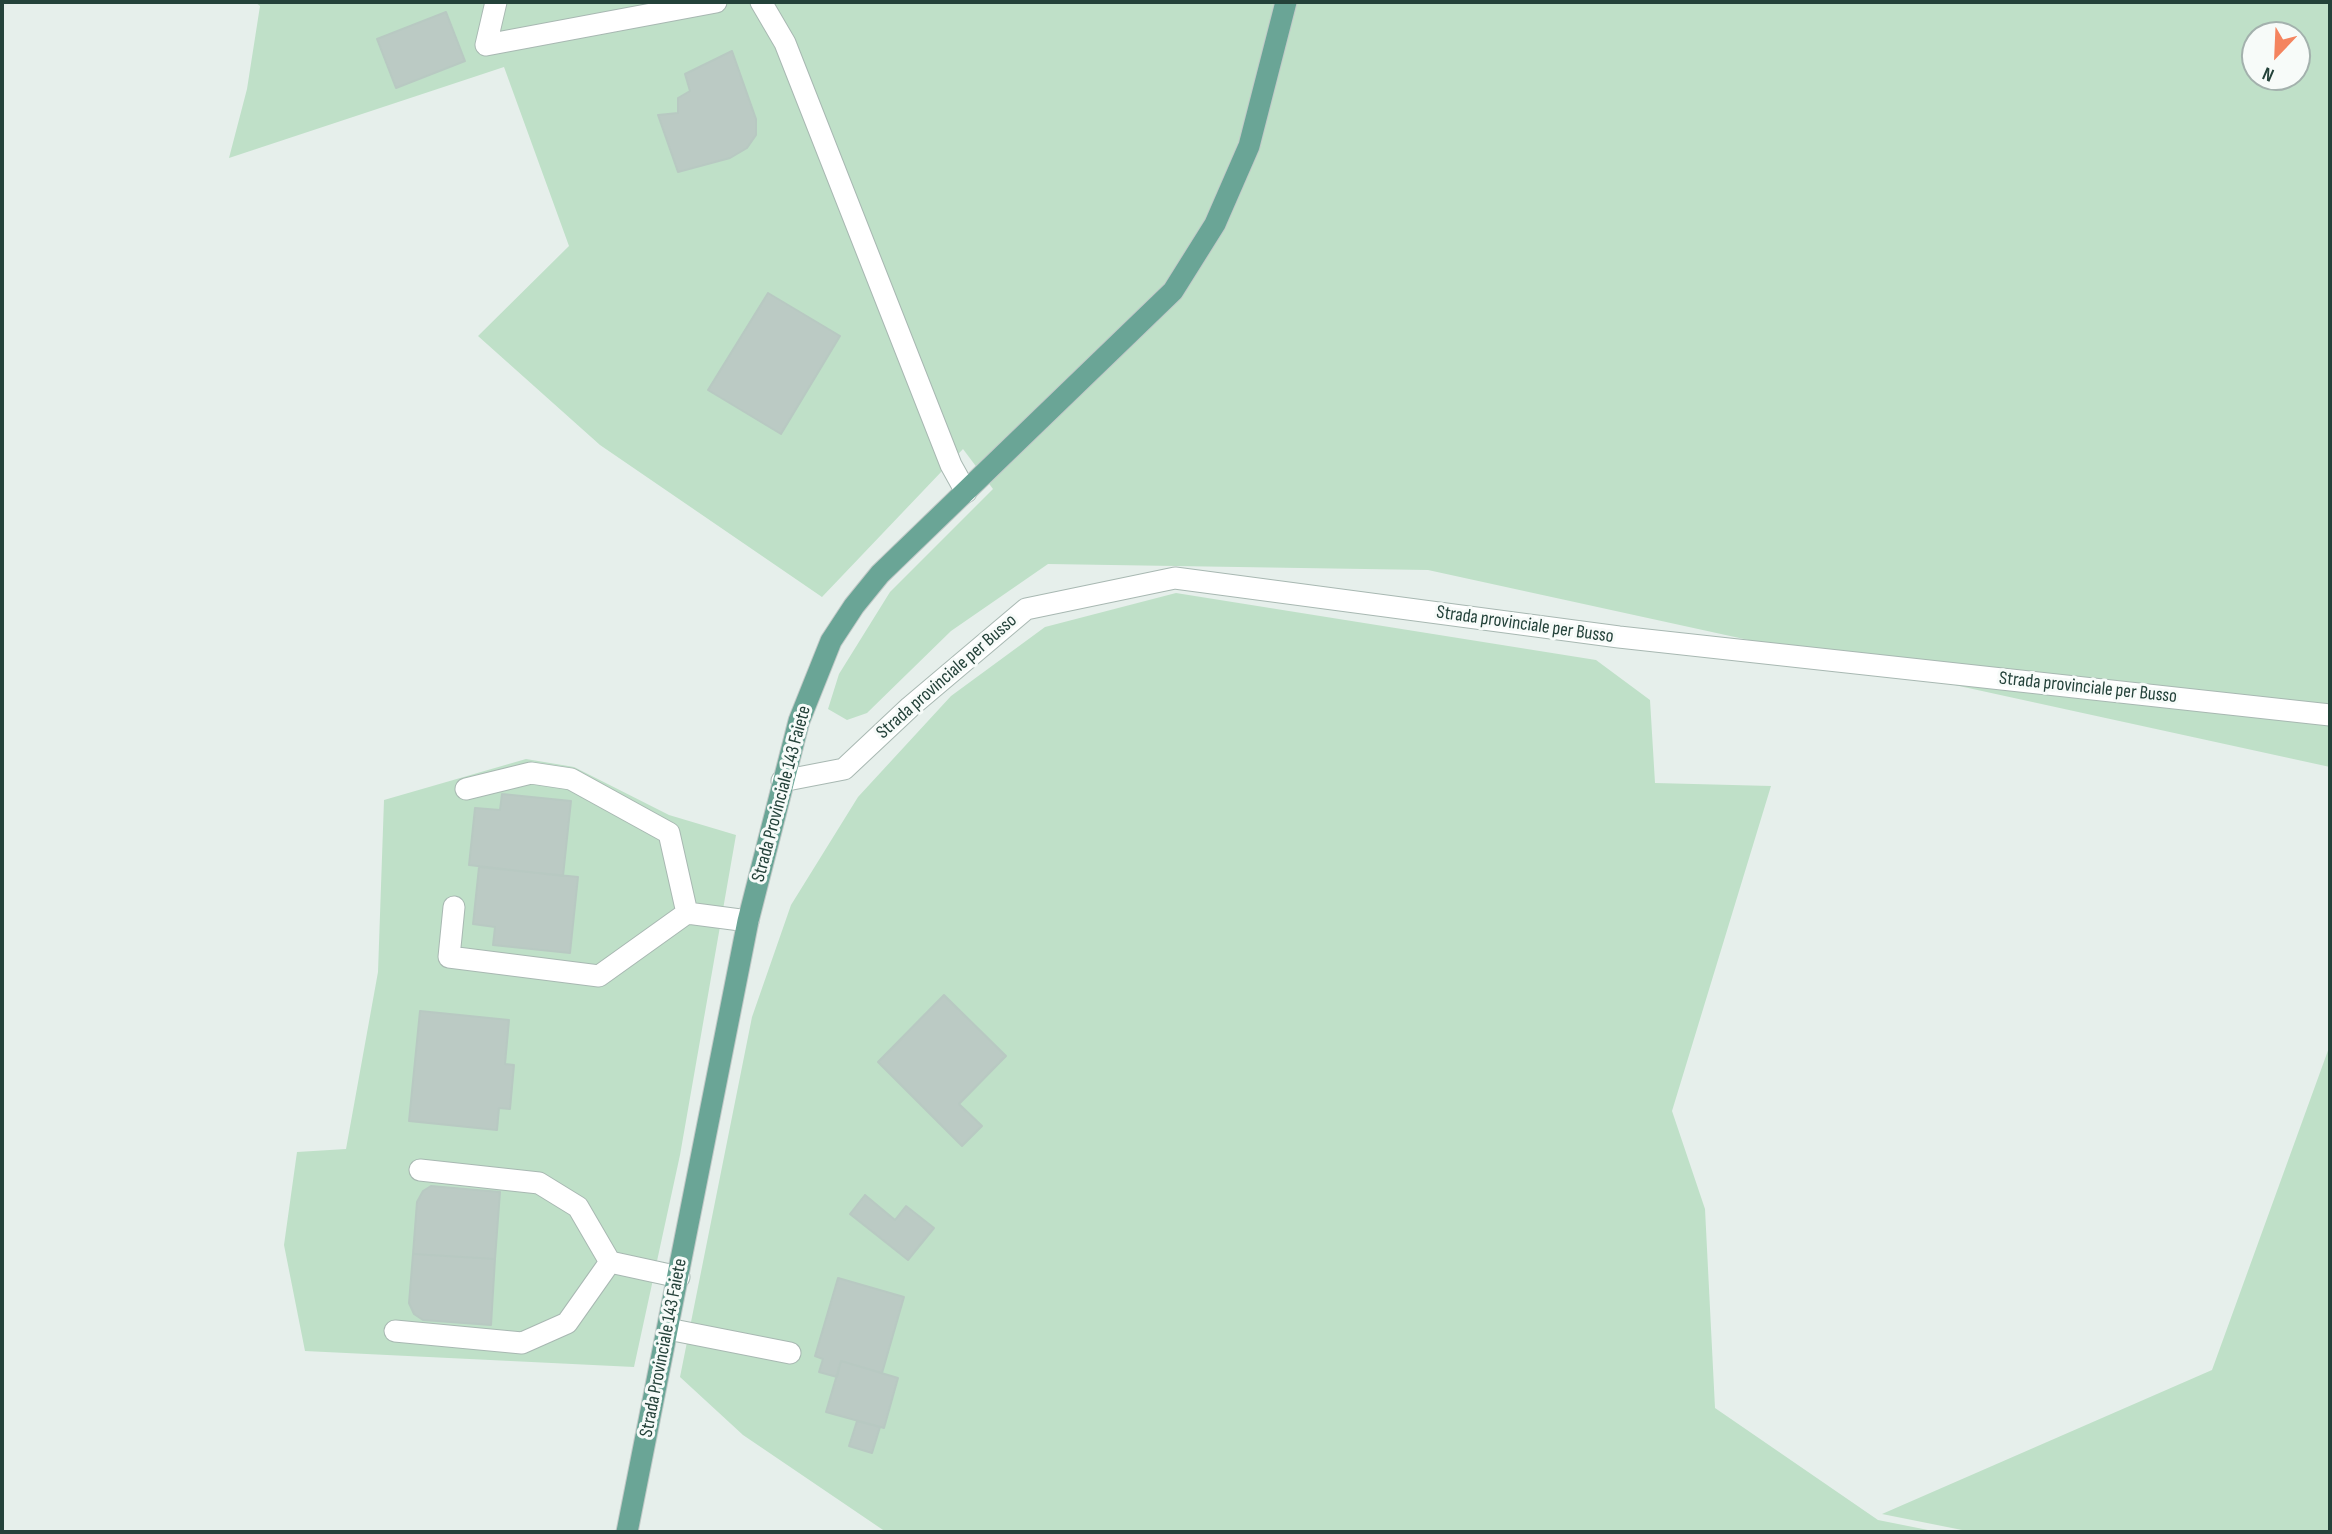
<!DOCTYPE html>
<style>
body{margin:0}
#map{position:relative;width:2332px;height:1534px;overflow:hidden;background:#e6efeb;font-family:"Sofia Sans Condensed",sans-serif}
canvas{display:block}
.frame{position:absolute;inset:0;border:4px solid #24423a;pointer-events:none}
.north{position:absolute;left:2241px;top:21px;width:70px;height:70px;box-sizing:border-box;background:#f7fbf9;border:2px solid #a3b1ad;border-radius:50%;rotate:203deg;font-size:19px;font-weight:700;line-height:28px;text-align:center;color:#24423a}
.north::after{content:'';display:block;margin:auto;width:24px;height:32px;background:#f4845f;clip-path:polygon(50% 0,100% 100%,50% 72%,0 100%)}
</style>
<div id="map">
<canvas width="2332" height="1534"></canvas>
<div class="frame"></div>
<div class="north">N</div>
</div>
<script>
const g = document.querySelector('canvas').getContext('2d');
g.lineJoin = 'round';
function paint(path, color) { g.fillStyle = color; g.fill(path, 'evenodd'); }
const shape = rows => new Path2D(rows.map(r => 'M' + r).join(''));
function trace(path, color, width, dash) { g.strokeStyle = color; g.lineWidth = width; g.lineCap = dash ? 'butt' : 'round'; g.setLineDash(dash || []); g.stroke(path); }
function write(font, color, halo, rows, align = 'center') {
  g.font = font + ' "Sofia Sans Condensed",sans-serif'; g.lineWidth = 6; g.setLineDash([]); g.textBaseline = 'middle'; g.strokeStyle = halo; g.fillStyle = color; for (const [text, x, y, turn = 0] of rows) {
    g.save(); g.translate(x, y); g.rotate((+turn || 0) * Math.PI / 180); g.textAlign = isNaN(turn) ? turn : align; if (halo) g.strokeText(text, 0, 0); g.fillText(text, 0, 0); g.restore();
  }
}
paint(shape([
 [255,2,2330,2,2330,767,1428,570,1048,564,951,631,867,713,847,720,828,709,839,674,890,592,993,489,963,449,822,597,600,445,478,336,569,246,504,67,229,158,247,89,260,6],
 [2255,35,2297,35,2297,77,2255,77],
 [1176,593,1596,660,1650,700,1655,783,1771,786,1672,1111,1705,1209,1715,1408,1878,1520,1938,1532,886,1532,743,1435,680,1377,752,1017,791,905,858,797,951,696,1045,627],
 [526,759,574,767,669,815,736,835,680,1155,634,1367,305,1351,284,1245,297,1152,346,1149,378,972,384,800],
 [2330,1045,2330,1532,1972,1532,1882,1514,2212,1370]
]), '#bfe0c8');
const building = shape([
 [446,12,465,61,396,88,377,39,446,12],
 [732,51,756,119,756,135,747,148,730,158,678,172,658,115,678,113,678,98,690,91,685,74,732,51],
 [768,293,840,336,781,434,708,390,768,293],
 [502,794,571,801,563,876,469,865,475,808,500,810,502,794],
 [479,867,578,877,570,953,493,945,495,927,473,924,479,867],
 [944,995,1006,1056,959,1104,982,1126,962,1146,878,1062,944,995],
 [420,1011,509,1020,505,1064,514,1065,510,1109,499,1108,497,1130,409,1121,420,1011],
 [431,1186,500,1192,495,1259,413,1254,417,1202,423,1191,431,1186],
 [865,1195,895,1220,906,1206,934,1228,908,1260,850,1214,865,1195],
 [413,1254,495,1259,491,1325,423,1320,414,1314,409,1303,413,1254],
 [838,1278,904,1297,882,1373,841,1361,837,1377,819,1372,823,1359,815,1356,838,1278],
 [841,1361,898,1378,884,1428,826,1412,841,1361],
 [857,1421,880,1427,872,1453,849,1446,857,1421]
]);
paint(building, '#bbcac4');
trace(building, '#b8c9c2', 2);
const minor = shape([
 [496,2,486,45,716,2],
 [761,2,785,43,951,465,966,492],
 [782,781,844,769,910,707,1026,609,1175,578,1619,637,2330,715],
 [466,789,531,773,571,779,669,833,687,913],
 [454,907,449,957,599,976,687,913,748,921],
 [420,1170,539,1183,578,1207,610,1262,679,1277],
 [668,1329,790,1353],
 [395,1331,522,1343,567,1323,610,1262]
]);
const major = shape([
 [627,1532,748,921,799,721,831,641,854,606,880,574,1173,291,1215,224,1249,146,1286,2]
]);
trace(minor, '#a8b8b2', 23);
trace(major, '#c2cac8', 23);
trace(minor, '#fff', 21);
trace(major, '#6aa596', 21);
write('19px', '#24423a', '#f7fbf9', [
 ["Strada provinciale per Busso",1525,625,8],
 ["Strada provinciale per Busso",947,677,-41],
 ["Strada provinciale per Busso",2088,688,6],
 ["Strada Provinciale 143 Faiete",782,794,-75],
 ["Strada Provinciale 143 Faiete",664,1348,-79]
]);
</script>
